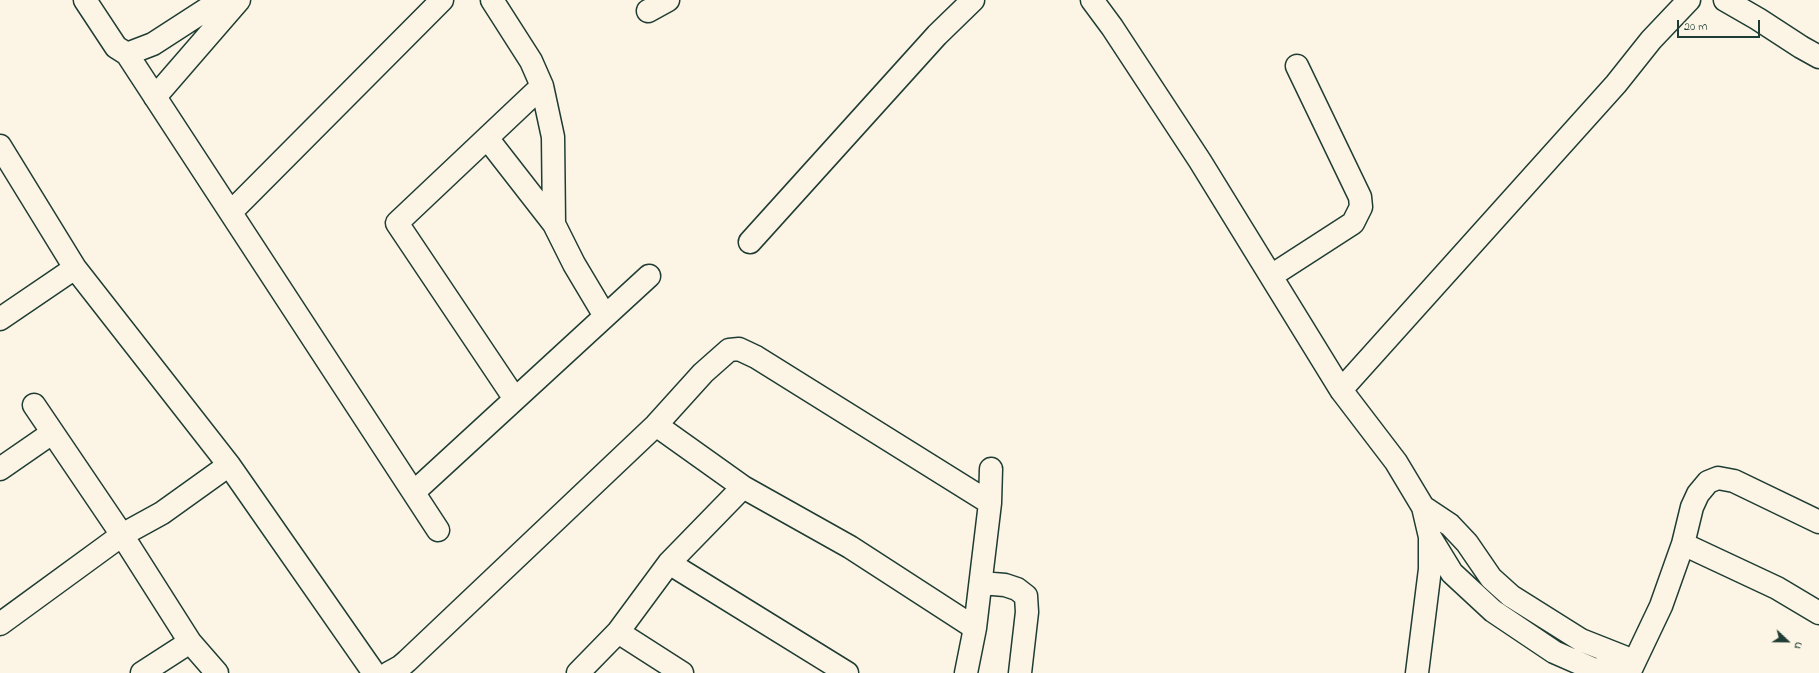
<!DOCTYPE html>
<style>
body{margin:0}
#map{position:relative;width:1819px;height:673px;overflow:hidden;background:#fcf5e5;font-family:"Indie Flower",sans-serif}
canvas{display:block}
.north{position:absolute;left:1767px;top:621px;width:40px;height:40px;-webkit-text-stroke:3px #fcf5e5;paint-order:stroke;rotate:112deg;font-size:11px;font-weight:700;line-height:16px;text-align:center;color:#1f3d34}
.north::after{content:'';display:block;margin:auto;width:14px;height:18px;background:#1f3d34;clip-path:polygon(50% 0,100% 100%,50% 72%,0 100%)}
.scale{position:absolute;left:1677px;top:20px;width:83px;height:18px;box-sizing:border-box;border:2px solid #1f3d34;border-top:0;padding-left:5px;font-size:12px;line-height:14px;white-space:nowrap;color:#1f3d34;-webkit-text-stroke:3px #fcf5e5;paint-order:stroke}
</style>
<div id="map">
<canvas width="1819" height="673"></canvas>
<div class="north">U</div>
<div class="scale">20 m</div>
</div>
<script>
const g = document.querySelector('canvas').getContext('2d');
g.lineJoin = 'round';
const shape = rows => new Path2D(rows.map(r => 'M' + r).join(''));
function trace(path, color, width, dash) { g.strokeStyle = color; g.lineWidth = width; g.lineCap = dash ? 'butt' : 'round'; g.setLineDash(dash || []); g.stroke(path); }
const minor = shape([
 [85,0,116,47,127,54,153,44,221,0],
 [492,0,531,61,542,86,553,137,554,224,574,264,605,316],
 [1092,0,1112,27,1200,161,1341,390,1396,462,1423,507,1430,537,1430,569,1417,673],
 [1725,0,1758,19,1801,47,1819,57],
 [648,11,668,0],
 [127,54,438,530],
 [155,97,239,0],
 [487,138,554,224],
 [0,146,75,268,229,465,162,513,122,535,0,624],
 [231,212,442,0],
 [750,242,937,35,973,0],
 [1271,276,1353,223,1361,207,1360,197,1297,66],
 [0,319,75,268],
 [1341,390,1616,84,1651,40,1689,0],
 [515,399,397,223,542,86],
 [34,405,122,535,190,642,142,673],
 [656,425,743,487,850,547,975,628],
 [229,465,374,673],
 [0,469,52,433],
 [414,492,649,276],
 [1423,507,1450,525,1467,543,1491,578,1511,596,1581,640,1624,657,1632,667,1622,673],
 [1430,537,1452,573,1493,611,1554,652,1593,669,1621,673],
 [1683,544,1777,588,1819,613],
 [669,563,847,673],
 [981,583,1005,585,1017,589,1026,596,1027,612,1020,673],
 [618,632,682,673],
 [190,642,217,673],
 [1632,667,1661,606,1683,544,1692,507,1698,494,1708,482,1718,478,1734,481,1819,522],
 [389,673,400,667,407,661,656,425,703,373,729,350,739,349,756,357,990,503],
 [578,673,618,632,669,563,743,487],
 [966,673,975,628,990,503,991,469]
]);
trace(minor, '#1f3d34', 25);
trace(minor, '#fcf5e5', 22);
</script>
